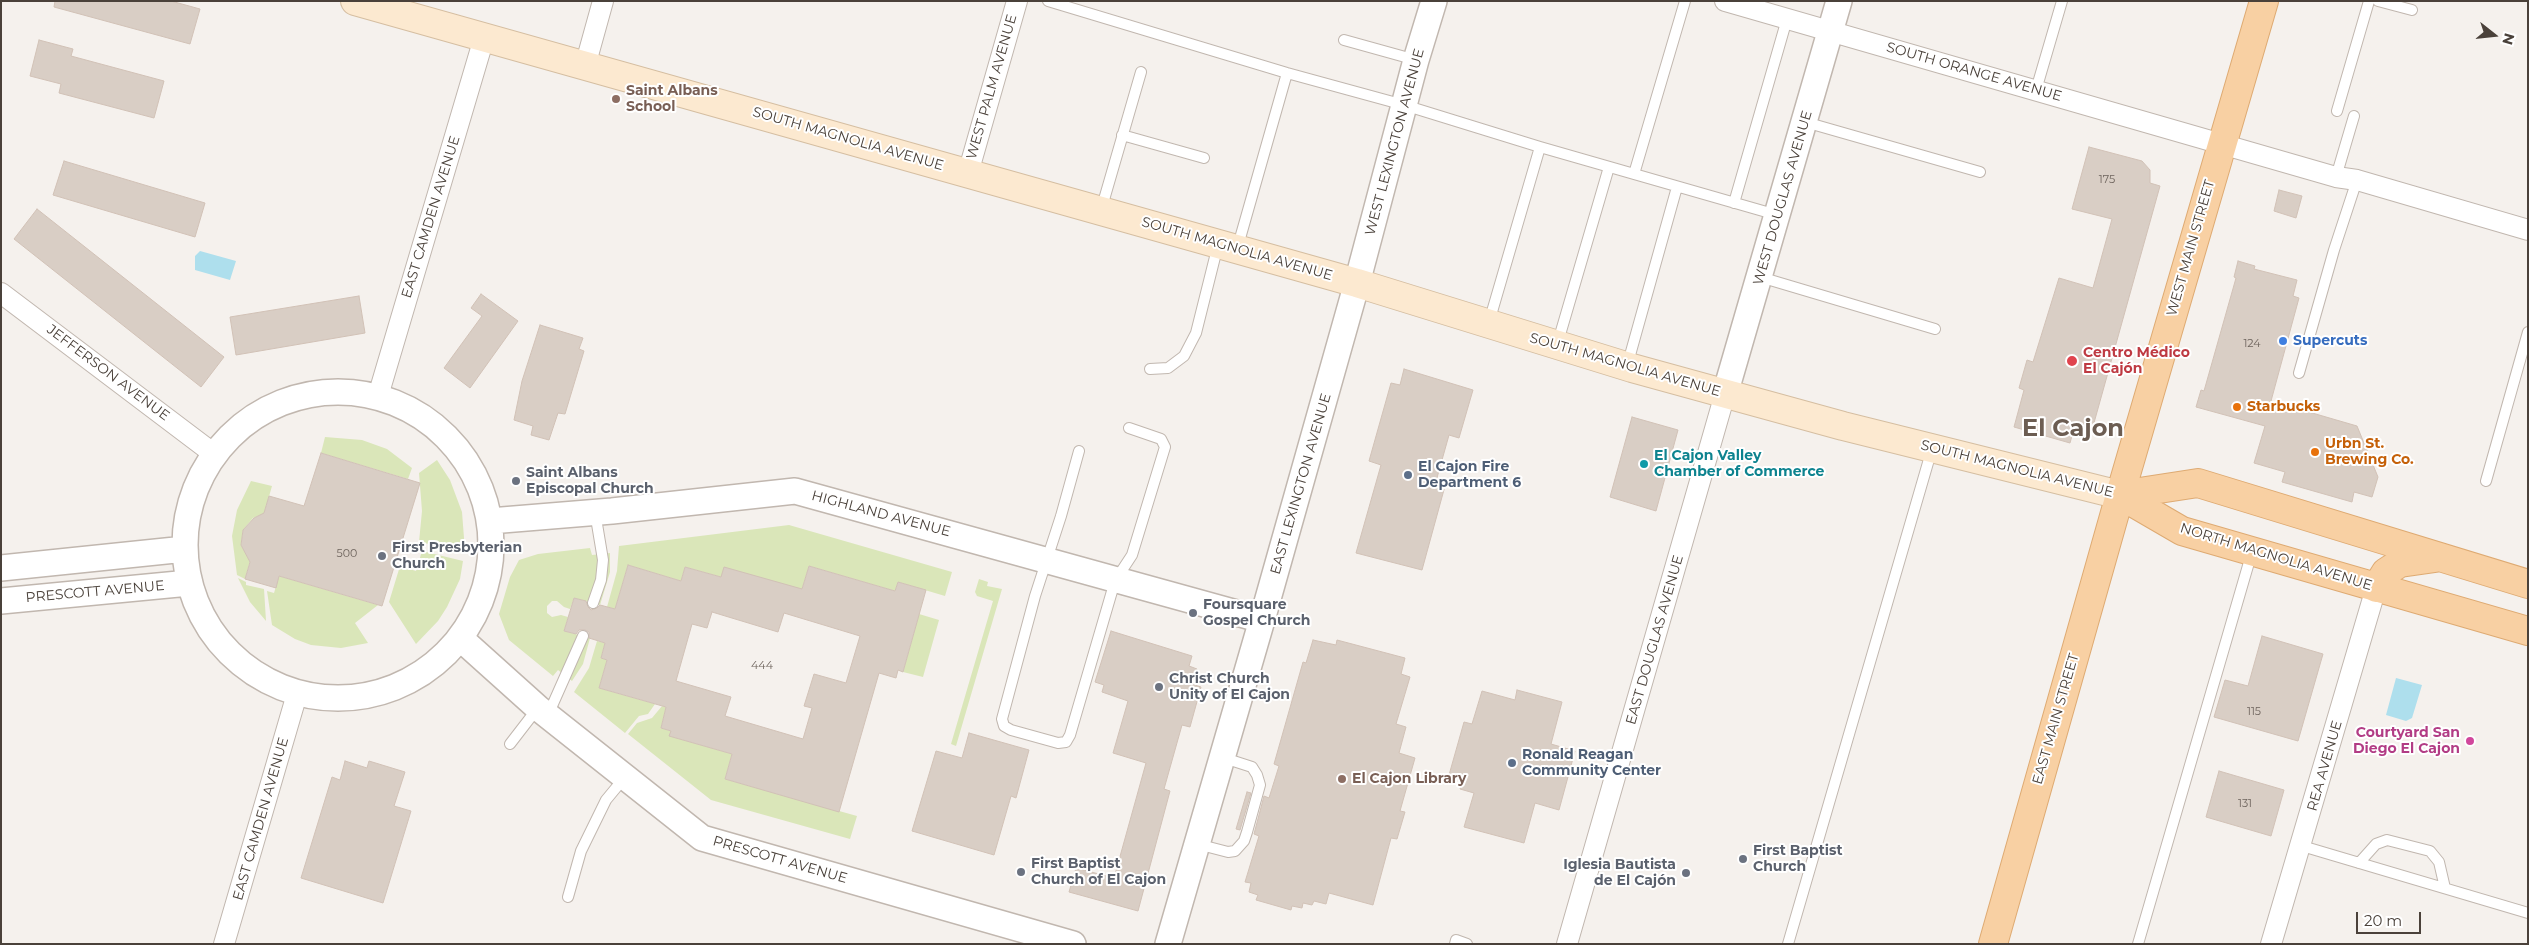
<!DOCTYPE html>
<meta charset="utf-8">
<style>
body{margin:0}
#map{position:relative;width:2529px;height:945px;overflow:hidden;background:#f5f1ed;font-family:Montserrat,sans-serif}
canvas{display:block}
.frame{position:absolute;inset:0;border:2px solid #4a413a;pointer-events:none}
.north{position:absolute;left:2469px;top:10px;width:50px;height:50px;-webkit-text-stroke:4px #fff;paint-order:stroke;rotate:106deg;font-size:14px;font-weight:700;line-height:20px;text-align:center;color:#4a413a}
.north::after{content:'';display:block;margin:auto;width:18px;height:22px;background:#4a413a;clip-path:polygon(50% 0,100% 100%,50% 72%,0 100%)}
.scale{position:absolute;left:2356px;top:912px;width:65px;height:22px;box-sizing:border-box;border:2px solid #4a413a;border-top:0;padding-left:6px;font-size:15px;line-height:18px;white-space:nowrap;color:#4a413a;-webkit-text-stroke:4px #fff;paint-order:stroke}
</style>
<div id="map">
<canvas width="2529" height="945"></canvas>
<div class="frame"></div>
<div class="north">N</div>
<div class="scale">20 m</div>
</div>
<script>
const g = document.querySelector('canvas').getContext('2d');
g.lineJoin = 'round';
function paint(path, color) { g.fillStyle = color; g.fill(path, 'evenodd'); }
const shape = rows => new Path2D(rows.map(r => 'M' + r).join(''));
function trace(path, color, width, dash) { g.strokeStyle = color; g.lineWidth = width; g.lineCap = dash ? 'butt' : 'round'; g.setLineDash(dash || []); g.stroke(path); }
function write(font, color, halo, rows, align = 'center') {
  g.font = font + ' Montserrat,sans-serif'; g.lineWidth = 4; g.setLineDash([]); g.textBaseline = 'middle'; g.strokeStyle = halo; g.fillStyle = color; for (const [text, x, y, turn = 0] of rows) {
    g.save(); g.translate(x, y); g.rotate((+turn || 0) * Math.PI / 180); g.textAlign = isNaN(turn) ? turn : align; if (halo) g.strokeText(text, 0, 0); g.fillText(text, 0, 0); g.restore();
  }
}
paint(shape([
 [325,437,362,440,387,449,412,468,408,479,321,453],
 [437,460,450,480,462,512,465,551,419,542,422,511,419,473],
 [251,481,272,486,264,514,253,518,243,530,241,545,250,561,245,579,237,575,232,536,237,510],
 [789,525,952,572,945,596,898,582,895,591,809,566,802,589,721,577,685,567,681,581,628,565,615,609,607,607,617,571,619,546],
 [590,548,592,555,610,553,610,572,600,605,574,598,570,609,564,607,557,601,552,601,547,606,547,613,552,617,561,615,568,617,564,631,590,638,583,664,572,681,558,670,553,676,509,640,499,614,510,577,519,560,538,554],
 [422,551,463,561,460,579,447,607,438,621,416,644,389,602,400,566,416,571],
 [279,576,378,605,355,623,368,643,341,648,311,645,295,639,272,625,267,591,274,593],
 [238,578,246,582,246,585,264,589,266,621,250,602],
 [979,579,988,582,987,586,1002,589,956,746,951,744,993,601,977,596,975,592],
 [919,614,939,620,923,677,903,672],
 [597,641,605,643,601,658,607,660,599,688,655,704,648,714,639,716,625,733,574,692,589,668],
 [662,706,666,707,661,728,671,731,670,736,732,754,725,779,857,816,850,839,711,800,628,734,637,723,652,718]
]), '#dae6b9');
paint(shape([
 [200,251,236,261,230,280,195,270,195,256],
 [2396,678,2422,685,2412,718,2406,721,2386,715]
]), '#aedfed');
const building = shape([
 [55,1,171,1,200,9,190,44,54,7,55,1],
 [39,40,73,49,71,56,164,81,154,118,59,93,61,84,30,76,39,40],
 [2089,147,2142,161,2150,170,2150,183,2160,186,2092,430,2075,425,2070,443,2014,427,2024,390,2019,388,2027,360,2033,362,2059,278,2093,288,2112,219,2072,209,2089,147],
 [64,161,205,203,195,237,53,195,64,161],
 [2279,190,2302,196,2296,218,2274,211,2279,190],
 [37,209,224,357,201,387,14,239,37,209],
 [2238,261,2255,266,2254,269,2297,280,2293,296,2299,298,2271,401,2357,426,2378,477,2372,497,2354,492,2352,502,2282,482,2285,472,2254,463,2265,426,2196,407,2201,390,2204,391,2236,278,2234,277,2238,261],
 [481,294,518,321,470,388,444,368,482,316,471,308,481,294],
 [359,296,365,333,236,355,230,317,359,296],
 [540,325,583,338,579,349,584,351,565,414,558,413,549,440,531,435,533,426,514,420,522,381,540,325],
 [1404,369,1473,390,1459,438,1449,435,1435,485,1445,486,1422,570,1356,553,1381,465,1369,461,1391,383,1400,385,1404,369],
 [1632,417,1678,430,1656,511,1610,497,1632,417],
 [321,453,420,483,382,606,279,576,276,588,245,579,250,562,241,545,243,530,254,518,264,513,269,496,304,506,321,453],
 [628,565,681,581,685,567,721,577,724,567,802,589,809,566,895,591,898,582,926,590,903,672,898,670,896,678,879,673,839,812,725,779,732,754,669,736,671,731,661,728,666,707,599,688,607,660,601,658,605,643,589,638,589,632,585,630,579,630,576,634,564,631,574,598,586,601,588,607,591,610,597,608,600,605,615,609,628,565],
 [712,612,778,632,784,613,860,636,846,683,814,674,804,706,812,708,803,739,725,716,731,697,676,681,692,624,707,628,712,612],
 [1111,631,1192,656,1189,666,1197,669,1192,684,1201,687,1190,727,1182,725,1164,789,1170,791,1138,911,1069,892,1076,868,1114,878,1146,763,1113,753,1128,701,1102,692,1104,685,1095,682,1111,631],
 [2262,636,2323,654,2298,741,2214,717,2225,680,2248,686,2262,636],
 [1313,640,1336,645,1337,640,1405,658,1401,674,1410,677,1396,724,1406,727,1399,753,1415,758,1400,811,1405,812,1397,839,1391,838,1373,905,1329,893,1326,904,1314,901,1312,905,1303,903,1302,908,1292,906,1291,910,1256,900,1258,895,1249,892,1251,883,1245,882,1259,836,1254,834,1264,796,1269,798,1279,766,1274,764,1303,662,1306,663,1313,640],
 [1517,690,1562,702,1551,744,1575,751,1559,810,1535,803,1524,843,1464,827,1474,793,1460,789,1463,779,1449,775,1464,722,1472,724,1482,691,1515,700,1517,690],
 [969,733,1029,750,1016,798,1011,796,994,855,912,831,936,751,962,758,969,733],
 [345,761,367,768,369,761,405,772,394,806,411,811,383,903,301,878,332,777,340,780,345,761],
 [2219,771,2284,790,2271,836,2206,817,2219,771],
 [1247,792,1251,793,1240,830,1236,829,1247,792]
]);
paint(building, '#d9cec5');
trace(building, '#d1c1b6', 1);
const service = shape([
 [1048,1,1287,73,1404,105,1540,147,1777,215],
 [2378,1,2412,10],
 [1344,40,1416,60],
 [2036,90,2062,1],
 [2337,111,2369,1],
 [1805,122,1980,172],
 [1122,135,1204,158],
 [1634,174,1685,1],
 [2336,177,2354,116],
 [1734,203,1787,19],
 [1101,210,1141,72],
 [1237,249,1287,73],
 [1760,277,1935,329],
 [1489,322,1540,147],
 [1557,345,1609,167],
 [1627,366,1677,187],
 [1150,369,1168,368,1184,356,1196,333,1218,245],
 [2299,373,2334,250,2357,180],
 [1079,451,1061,516,1035,596,1002,719,1004,726,1011,730,1058,743,1066,742,1070,735,1115,581,1132,555,1165,447,1161,439,1129,428],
 [2486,481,2528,332],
 [593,603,601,580,603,560,595,512],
 [548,715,583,636],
 [510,744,537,709],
 [1197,844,1228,852,1235,851,1244,841,1247,832,1260,785,1257,775,1252,767,1221,757],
 [2302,846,2528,913],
 [2359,863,2376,844,2387,840,2430,851,2439,862,2445,888],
 [568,897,581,851,606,800,625,777],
 [1455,944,1456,940,1467,944],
 [1788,944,1932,449],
 [2138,944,2252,552]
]);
const minor = shape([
 [1725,1,2336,177,2357,180,2528,230],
 [585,66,603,1],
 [968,173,1017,1],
 [1,293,214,454],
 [378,396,484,38],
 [224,944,297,694],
 [1567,944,1725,394],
 [2271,944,2376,588]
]);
const tertiary = shape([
 '185 545a153 153 0 1 1 306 0a153 153 0 1 1-306 0Z',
 [1725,394,1839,1],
 [490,521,612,511,795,491,1262,620],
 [1,568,185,549],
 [1,601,189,583],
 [460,638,538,708,702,838,1073,944],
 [1168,944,1262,620,1357,283,1416,60,1434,1]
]);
const secondary = shape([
 [355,1,1357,283,1632,368,1843,426,2120,495]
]);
const primary = shape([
 [2120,495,2182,531,2528,631],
 [2120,495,2198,483,2528,584],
 [2376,588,2386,572,2400,563,2435,558],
 [1993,944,2120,495,2264,1]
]);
trace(service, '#c1b7af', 12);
trace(minor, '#c1b7af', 22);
trace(tertiary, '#c1b7af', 28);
trace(secondary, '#d5bea1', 30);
trace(primary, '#deaa72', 30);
trace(service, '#fff', 10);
trace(minor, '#fff', 20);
trace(tertiary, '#fff', 25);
trace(secondary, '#fce9d0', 28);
trace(primary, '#f8d0a3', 28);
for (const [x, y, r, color] of [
 [616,99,5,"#8d6e63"],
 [2283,341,5,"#3f7fe0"],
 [2072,361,6,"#e0444e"],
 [2237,407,5,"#e8710a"],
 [2315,452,5,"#e8710a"],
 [1644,464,5,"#0f9aa8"],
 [1408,475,5,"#5c6f8a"],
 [516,481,5,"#6b7280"],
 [382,556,5,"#6b7280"],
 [1193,613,5,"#6b7280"],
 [1159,687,5,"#6b7280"],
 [2470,741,5,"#d1479c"],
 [1512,763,5,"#5c6f8a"],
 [1342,779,5,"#8d6e63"],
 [1743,859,5,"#6b7280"],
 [1021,872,5,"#6b7280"],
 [1686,873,5,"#6b7280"]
]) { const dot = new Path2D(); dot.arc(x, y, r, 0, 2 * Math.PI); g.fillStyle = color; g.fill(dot); trace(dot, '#fff', 2); }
write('11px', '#6e645d', null, [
 ["175",2107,180],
 ["124",2252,344],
 ["500",347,554],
 ["444",762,666],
 ["115",2254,712],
 ["131",2245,804]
]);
write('14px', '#4a413a', '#fff', [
 ["SOUTH ORANGE AVENUE",1974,72,16],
 ["WEST PALM AVENUE",992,87,-74],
 ["SOUTH MAGNOLIA AVENUE",848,139,16],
 ["WEST LEXINGTON AVENUE",1395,142,-75],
 ["WEST DOUGLAS AVENUE",1783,198,-74],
 ["EAST CAMDEN AVENUE",431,217,-73],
 ["WEST MAIN STREET",2191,248,-74],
 ["SOUTH MAGNOLIA AVENUE",1237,249,16],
 ["SOUTH MAGNOLIA AVENUE",1625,365,16],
 ["JEFFERSON AVENUE",108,373,37],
 ["SOUTH MAGNOLIA AVENUE",2017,469,14],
 ["EAST LEXINGTON AVENUE",1301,484,-74],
 ["HIGHLAND AVENUE",881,514,15],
 ["NORTH MAGNOLIA AVENUE",2276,557,17],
 ["PRESCOTT AVENUE",95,592,-5],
 ["EAST DOUGLAS AVENUE",1655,640,-74],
 ["EAST MAIN STREET",2056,719,-74],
 ["REA AVENUE",2325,766,-74],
 ["EAST CAMDEN AVENUE",261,819,-74],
 ["PRESCOTT AVENUE",780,860,16]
]);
write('bold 14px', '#785e54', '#fff', [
 ["Saint Albans",626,91],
 ["School",626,107],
 ["El Cajon Library",1352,779]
], 'left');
write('bold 14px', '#366cbe', '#fff', [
 ["Supercuts",2293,341]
], 'left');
write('bold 14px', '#be3a42', '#fff', [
 ["Centro Médico",2083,353],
 ["El Cajón",2083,369]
], 'left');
write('bold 14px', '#c56008', '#fff', [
 ["Starbucks",2247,407],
 ["Urbn St.",2325,444],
 ["Brewing Co.",2325,460]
], 'left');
write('bold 14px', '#0d838f', '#fff', [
 ["El Cajon Valley",1654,456],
 ["Chamber of Commerce",1654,472]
], 'left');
write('bold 14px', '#4e5e75', '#fff', [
 ["El Cajon Fire",1418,467],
 ["Department 6",1418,483],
 ["Ronald Reagan",1522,755],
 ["Community Center",1522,771]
], 'left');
write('bold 14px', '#5b616d', '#fff', [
 ["Saint Albans",526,473],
 ["Episcopal Church",526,489],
 ["First Presbyterian",392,548],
 ["Church",392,564],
 ["Foursquare",1203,605],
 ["Gospel Church",1203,621],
 ["Christ Church",1169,679],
 ["Unity of El Cajon",1169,695],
 ["First Baptist",1753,851],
 ["Church",1753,867],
 ["First Baptist",1031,864],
 ["Church of El Cajon",1031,880],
 ["Iglesia Bautista",1676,865,"right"],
 ["de El Cajón",1676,881,"right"]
], 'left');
write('bold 14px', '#b23c85', '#fff', [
 ["Courtyard San",2460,733],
 ["Diego El Cajon",2460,749]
], 'right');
write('bold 24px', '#6c5d52', '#fff', [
 ["El Cajon",2073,429]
]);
</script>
